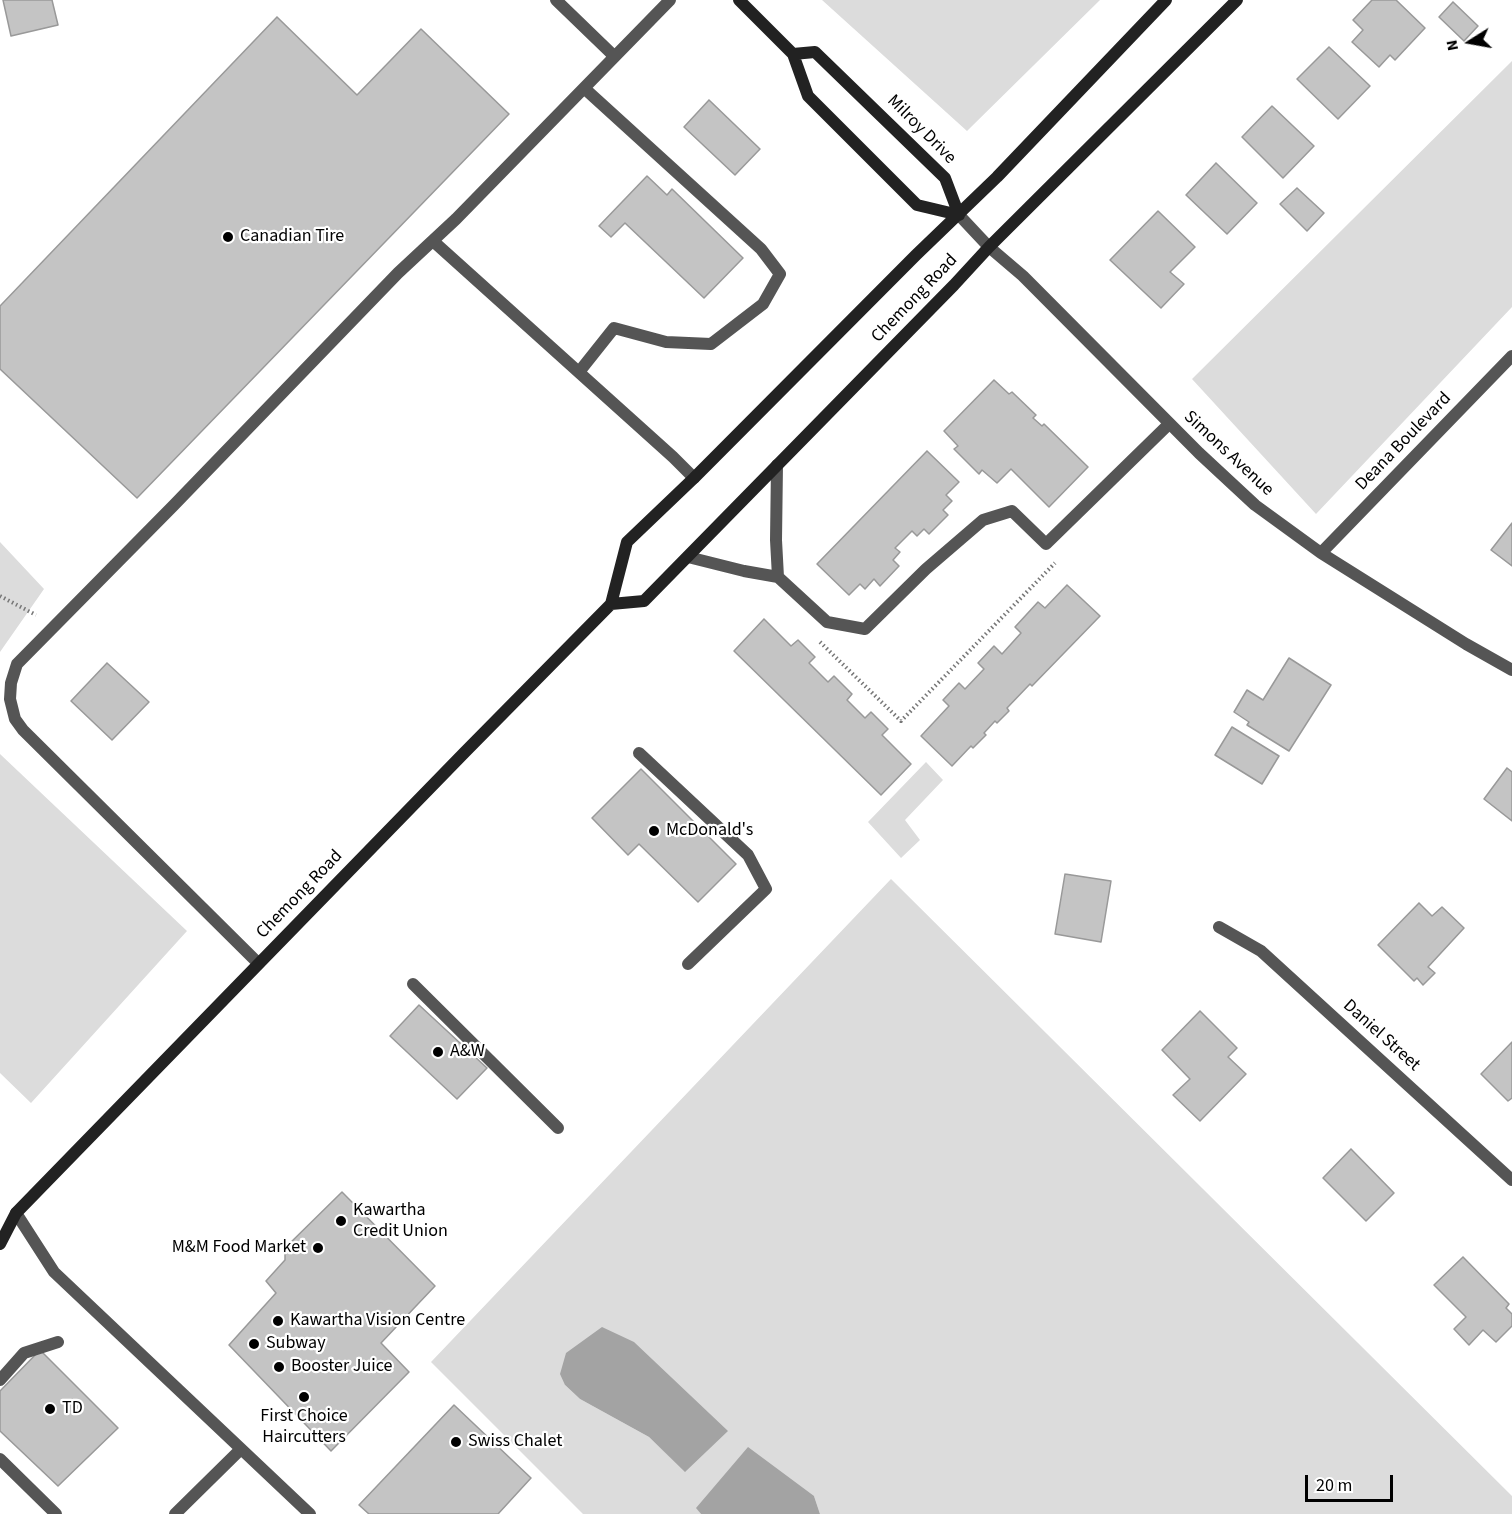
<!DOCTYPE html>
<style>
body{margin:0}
#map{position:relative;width:1512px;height:1514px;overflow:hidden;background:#fff;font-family:"Source Sans 3",sans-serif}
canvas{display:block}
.north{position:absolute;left:1440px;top:12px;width:60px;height:60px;-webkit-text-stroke:4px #fff;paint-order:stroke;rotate:259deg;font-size:16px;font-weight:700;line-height:24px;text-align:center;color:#000}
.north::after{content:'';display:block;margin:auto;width:21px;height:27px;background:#000;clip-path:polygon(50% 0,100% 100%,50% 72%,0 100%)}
.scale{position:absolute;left:1305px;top:1475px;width:88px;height:27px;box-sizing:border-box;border:3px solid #000;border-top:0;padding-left:8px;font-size:18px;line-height:21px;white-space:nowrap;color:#000;-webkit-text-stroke:4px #fff;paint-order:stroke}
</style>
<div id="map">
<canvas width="1512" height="1514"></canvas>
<div class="north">N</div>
<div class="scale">20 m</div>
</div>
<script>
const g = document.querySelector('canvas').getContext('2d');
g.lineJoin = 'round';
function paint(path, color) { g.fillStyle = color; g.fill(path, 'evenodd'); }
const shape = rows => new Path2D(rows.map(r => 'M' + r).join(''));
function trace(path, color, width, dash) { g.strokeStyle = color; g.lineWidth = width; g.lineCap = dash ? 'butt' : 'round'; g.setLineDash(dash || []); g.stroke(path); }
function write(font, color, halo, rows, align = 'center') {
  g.font = font + ' "Source Sans 3",sans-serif'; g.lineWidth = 4.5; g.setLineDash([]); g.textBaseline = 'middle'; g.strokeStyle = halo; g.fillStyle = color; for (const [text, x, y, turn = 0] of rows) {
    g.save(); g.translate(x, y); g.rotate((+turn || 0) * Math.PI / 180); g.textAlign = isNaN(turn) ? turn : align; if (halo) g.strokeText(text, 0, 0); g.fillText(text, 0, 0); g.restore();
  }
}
paint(shape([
 [822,0,1100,0,967,131],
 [1512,61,1512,307,1316,514,1192,379],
 [0,542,44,589,0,652],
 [0,754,187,931,31,1103,0,1073],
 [926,762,943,780,905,820,920,840,901,858,868,822],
 [891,879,1512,1496,1512,1514,820,1514,814,1496,697,1508,701,1514,583,1514,431,1362],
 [566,1353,685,1471,649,1437,580,1399,565,1385]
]), '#dcdcdc');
paint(shape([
 [602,1327,634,1342,728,1431,685,1472,649,1437,580,1399,565,1385,560,1374,566,1353],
 [748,1447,814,1496,820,1514,701,1514,696,1508]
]), '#a3a3a3');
const building = shape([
 [3,0,52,0,58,25,11,36,3,0],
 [1372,0,1396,0,1425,28,1395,60,1390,55,1379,67,1352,42,1363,30,1353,20,1372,0],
 [1453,2,1478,26,1464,41,1439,17,1453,2],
 [277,17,357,95,421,29,509,114,137,498,0,369,0,306,277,17],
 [1329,47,1370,86,1338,119,1297,79,1329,47],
 [709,100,760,149,735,175,684,127,709,100],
 [1272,106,1314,146,1283,178,1242,137,1272,106],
 [1216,163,1257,203,1227,234,1186,195,1216,163],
 [647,176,667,195,672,189,743,258,704,298,625,223,611,237,599,226,647,176],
 [1297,188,1324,213,1307,231,1280,204,1297,188],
 [1158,211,1195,247,1170,272,1184,284,1161,308,1110,260,1158,211],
 [994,380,1009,394,1012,392,1036,415,1033,418,1042,426,1044,424,1088,467,1049,507,1011,469,997,483,982,470,979,474,954,449,958,446,944,431,994,380],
 [927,451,959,482,946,495,952,501,943,510,948,515,929,534,924,529,917,536,912,531,895,548,900,552,893,560,899,566,880,586,874,579,865,589,860,584,849,595,817,564,927,451],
 [1512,523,1512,566,1491,550,1512,523],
 [1067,585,1100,616,1032,686,1030,684,1007,708,1009,711,997,723,995,721,984,733,986,735,973,748,971,746,952,766,921,736,949,706,943,700,959,683,965,689,984,669,978,663,994,646,1002,654,1021,633,1015,627,1038,602,1045,608,1067,585],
 [764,619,791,646,798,640,815,657,809,663,828,682,834,676,852,694,847,700,865,718,871,712,888,729,882,735,911,764,881,795,734,651,764,619],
 [1289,658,1331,685,1289,751,1247,725,1249,722,1234,712,1247,690,1263,700,1289,658],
 [107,663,149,702,112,740,71,701,107,663],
 [1232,727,1279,756,1262,784,1215,755,1232,727],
 [1507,768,1512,772,1512,821,1484,799,1507,768],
 [641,769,736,864,698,902,639,844,628,855,592,818,641,769],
 [1065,874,1111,881,1101,942,1055,934,1065,874],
 [1419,903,1432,916,1442,907,1464,928,1428,967,1435,973,1423,985,1417,978,1414,981,1378,945,1419,903],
 [419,1005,487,1068,457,1099,390,1036,419,1005],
 [1200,1011,1237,1048,1228,1057,1246,1074,1200,1121,1173,1095,1190,1079,1162,1050,1200,1011],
 [1512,1042,1512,1098,1508,1101,1481,1074,1512,1042],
 [1351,1149,1394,1193,1366,1221,1323,1178,1351,1149],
 [342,1192,435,1286,381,1343,409,1372,331,1451,229,1345,276,1293,266,1281,285,1260,285,1248,342,1192],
 [1463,1257,1509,1304,1506,1308,1512,1314,1512,1326,1496,1342,1483,1330,1469,1345,1454,1329,1466,1317,1434,1285,1463,1257],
 [40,1350,118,1428,58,1486,0,1431,0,1391,40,1350],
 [454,1405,531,1478,498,1514,369,1514,359,1505,454,1405]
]);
paint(building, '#c4c4c4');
trace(building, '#999', 1.5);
trace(shape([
 [0,596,36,615],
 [820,642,901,721,1055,563]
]), '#777', 4, [1.5, 3]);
trace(shape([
 [556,0,614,56],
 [433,241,673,457,694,478],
 [579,372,614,328,666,342,711,344,763,304,780,274,761,249,584,88],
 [777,465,776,540,778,577],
 [688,557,744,571,778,577,827,622,865,629,926,569,983,520,1012,511,1046,544,1169,424],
 [639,753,748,855,766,889,688,964],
 [258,963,23,730,15,719,10,699,11,683,17,664,174,505,398,273,456,219,670,0],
 [413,984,558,1128],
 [16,1213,54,1272,310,1514],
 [0,1380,24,1353,58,1342],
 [0,1459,56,1514],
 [175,1514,241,1449]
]), '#555', 12);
trace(shape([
 [959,215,989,247,1023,276,1199,453,1255,505,1321,553,1466,644,1512,670],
 [1321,553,1512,356],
 [1219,927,1261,951,1512,1180]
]), '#555', 12);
trace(shape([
 [739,0,793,54,808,96,917,205,959,215],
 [793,54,815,52,945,178,959,215],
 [611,604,644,601,954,285,989,247,1237,0],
 [0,1244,16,1213,464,753,611,604,627,542,694,478,916,255,997,177,1166,0]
]), '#222', 12);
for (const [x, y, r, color] of [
 [228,237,6,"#000"],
 [654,831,6,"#000"],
 [438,1052,6,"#000"],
 [341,1221,6,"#000"],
 [318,1248,6,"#000"],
 [278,1321,6,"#000"],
 [254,1344,6,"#000"],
 [279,1367,6,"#000"],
 [304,1397,6,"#000"],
 [50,1409,6,"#000"],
 [456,1442,6,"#000"]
]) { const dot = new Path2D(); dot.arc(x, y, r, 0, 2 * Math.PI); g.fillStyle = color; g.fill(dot); trace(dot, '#fff', 2); }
write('18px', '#000', '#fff', [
 ["Milroy Drive",921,130,45],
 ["Chemong Road",915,299,-46],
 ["Deana Boulevard",1404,442,-46],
 ["Simons Avenue",1228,454,43],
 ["Chemong Road",300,895,-46],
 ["Daniel Street",1381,1036,42]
]);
write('18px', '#000', '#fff', [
 ["Canadian Tire",240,237],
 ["McDonald's",666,831],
 ["A&W",450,1052],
 ["Kawartha",353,1211],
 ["Credit Union",353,1232],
 ["M&M Food Market",306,1248,"right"],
 ["Kawartha Vision Centre",290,1321],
 ["Subway",266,1344],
 ["Booster Juice",291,1367],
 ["TD",62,1409],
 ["First Choice",304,1417,"center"],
 ["Haircutters",304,1438,"center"],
 ["Swiss Chalet",468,1442]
], 'left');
</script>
